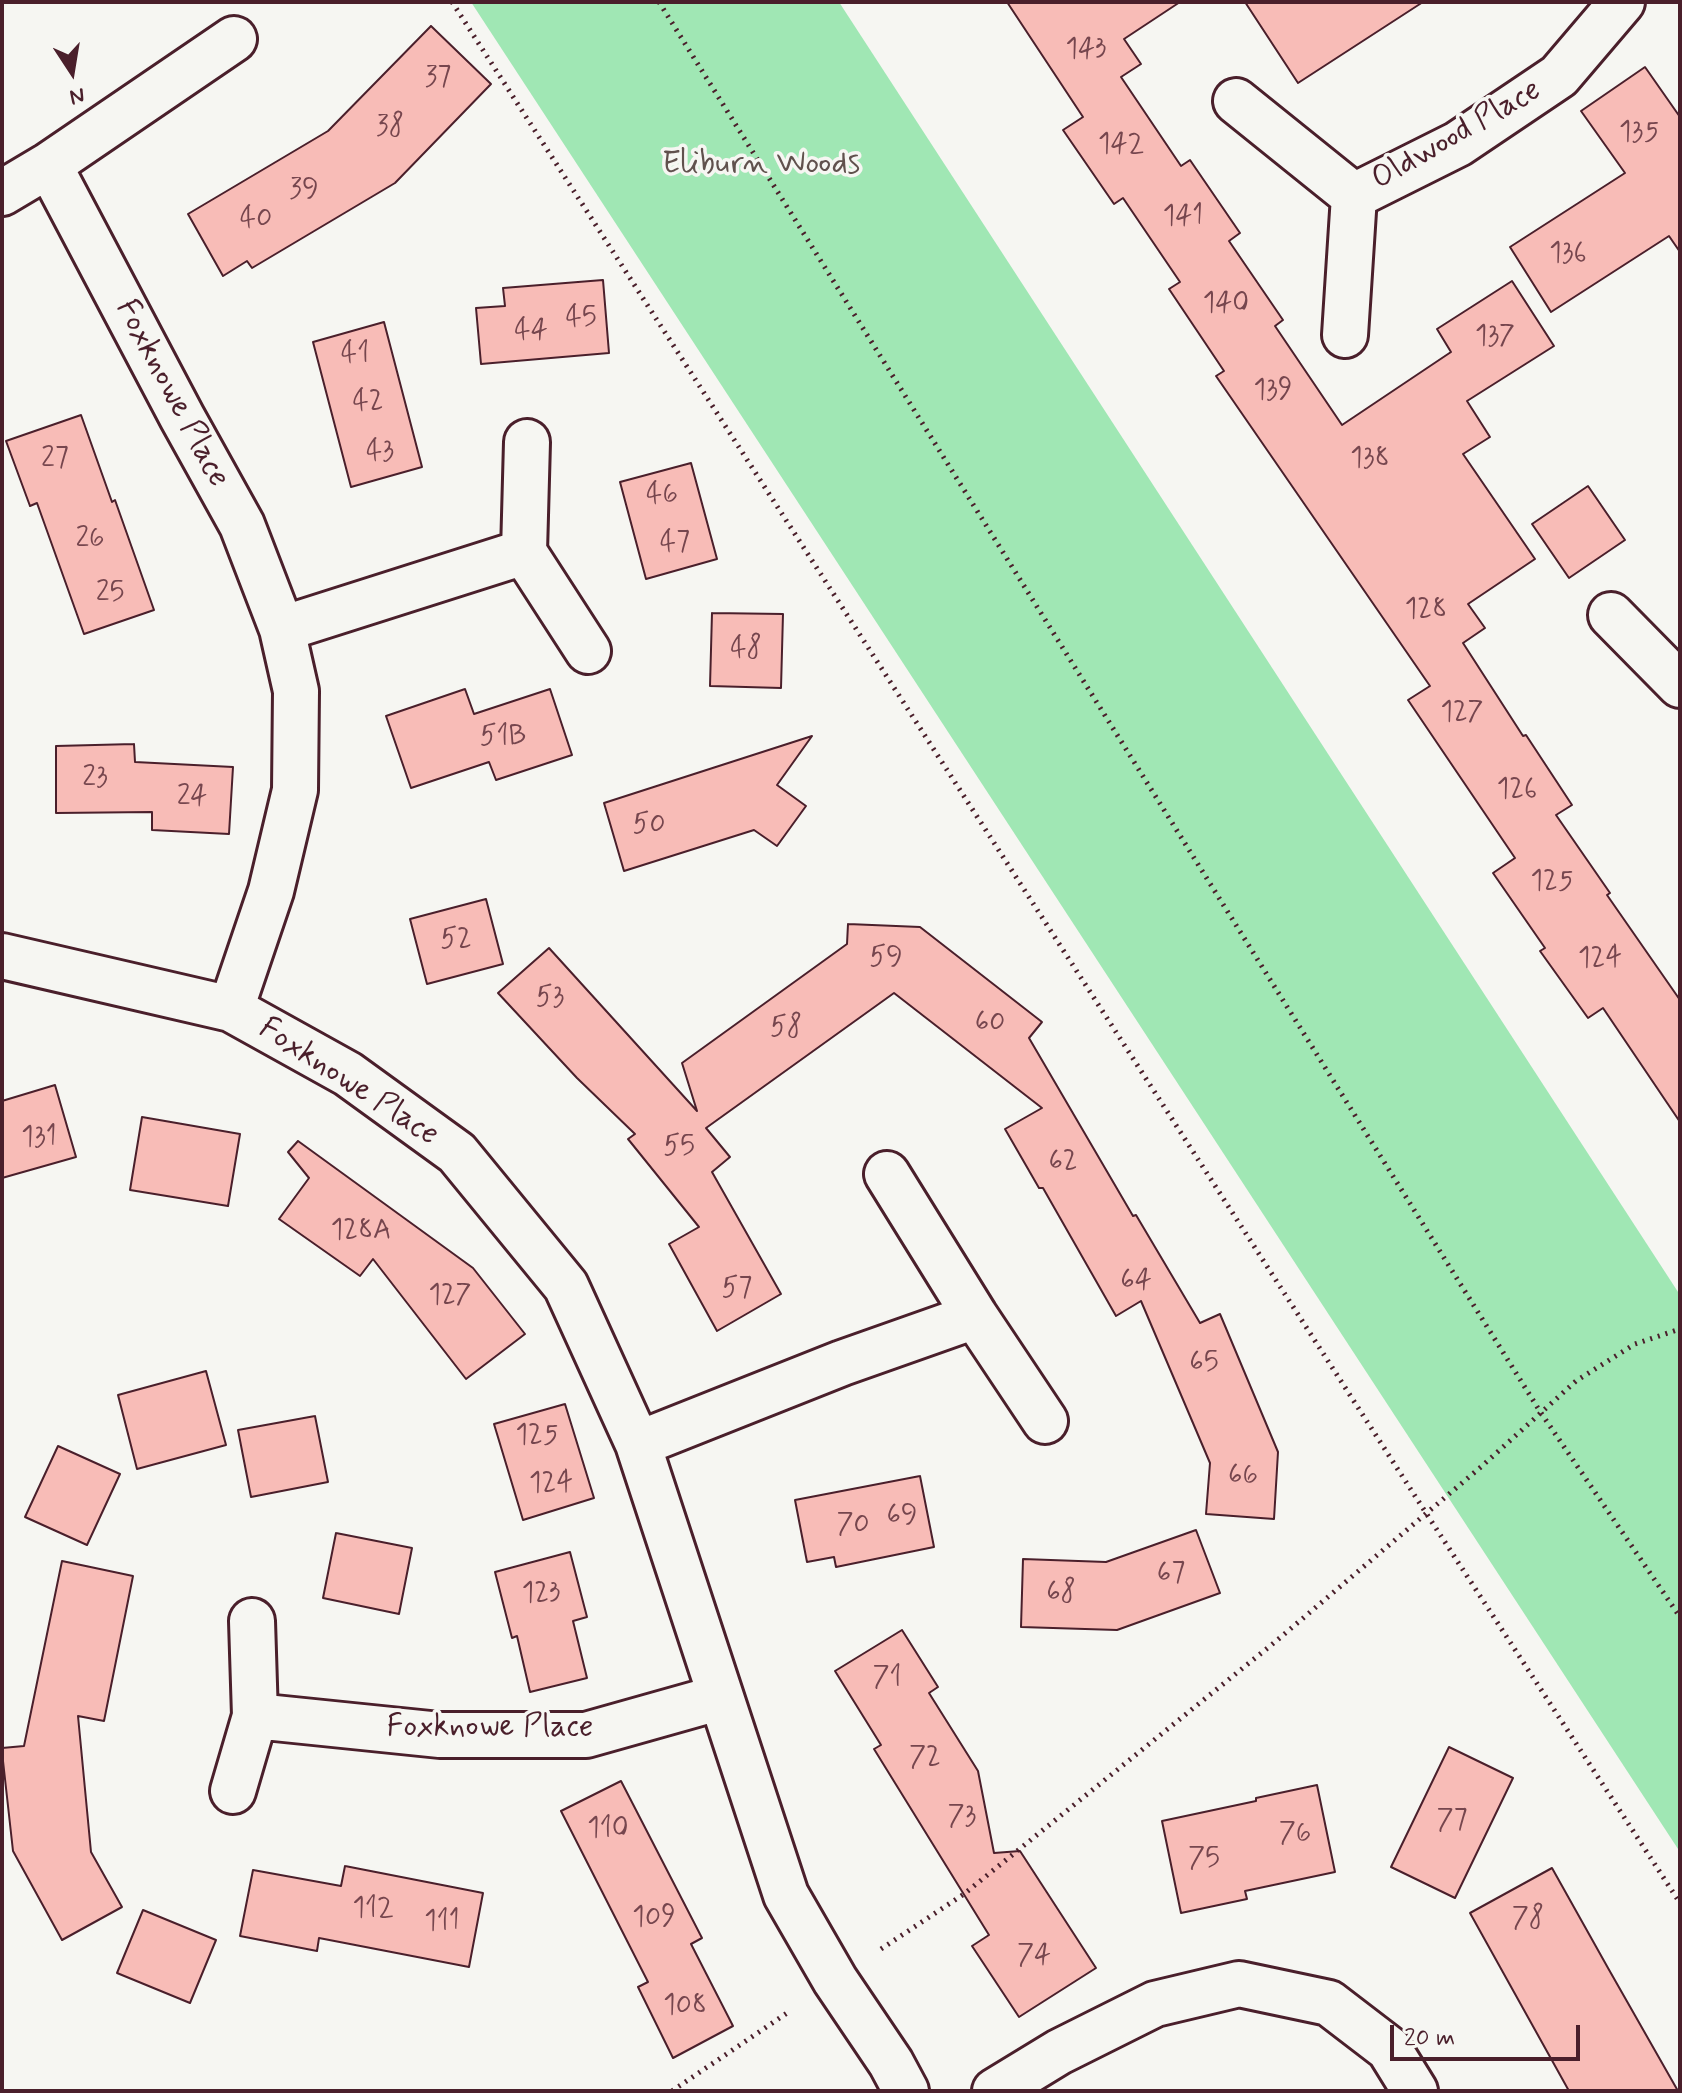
<!DOCTYPE html>
<style>
body{margin:0}
#map{position:relative;width:1682px;height:2093px;overflow:hidden;background:#f6f6f2;font-family:Mynerve,sans-serif}
canvas{display:block}
.frame{position:absolute;inset:0;border:4px solid #4a1f2b;pointer-events:none}
.north{position:absolute;left:32px;top:32px;width:80px;height:80px;-webkit-text-stroke:6px #f6f6f2;paint-order:stroke;rotate:168deg;font-size:22px;font-weight:700;line-height:32px;text-align:center;color:#4a1f2b}
.north::after{content:'';display:block;margin:auto;width:28px;height:36px;background:#4a1f2b;clip-path:polygon(50% 0,100% 100%,50% 72%,0 100%)}
.scale{position:absolute;left:1390px;top:2025px;width:190px;height:36px;box-sizing:border-box;border:4px solid #4a1f2b;border-top:0;padding-left:10px;font-size:24px;line-height:28px;white-space:nowrap;color:#4a1f2b;-webkit-text-stroke:6px #f6f6f2;paint-order:stroke}
</style>
<div id="map">
<canvas width="1682" height="2093"></canvas>
<div class="frame"></div>
<div class="north">N</div>
<div class="scale">20 m</div>
</div>
<script>
const g = document.querySelector('canvas').getContext('2d');
g.lineJoin = 'round';
function paint(path, color) { g.fillStyle = color; g.fill(path, 'evenodd'); }
const shape = rows => new Path2D(rows.map(r => 'M' + r).join(''));
function trace(path, color, width, dash) { g.strokeStyle = color; g.lineWidth = width; g.lineCap = dash ? 'butt' : 'round'; g.setLineDash(dash || []); g.stroke(path); }
function write(font, color, halo, rows, align = 'center') {
  g.font = font + ' Mynerve,sans-serif'; g.lineWidth = 7; g.setLineDash([]); g.textBaseline = 'middle'; g.strokeStyle = halo; g.fillStyle = color; for (const [text, x, y, turn = 0] of rows) {
    g.save(); g.translate(x, y); g.rotate((+turn || 0) * Math.PI / 180); g.textAlign = isNaN(turn) ? turn : align; if (halo) g.strokeText(text, 0, 0); g.fillText(text, 0, 0); g.restore();
  }
}
paint(shape([
 [471,2,839,2,1680,1295,1680,1852]
]), '#a0e7b4');
const building = shape([
 [1007,2,1180,2,1124,39,1141,64,1121,77,1181,166,1190,160,1240,233,1229,241,1283,320,1275,326,1342,425,1451,352,1437,329,1512,281,1554,346,1467,401,1490,437,1463,454,1535,559,1468,604,1485,628,1463,643,1523,736,1526,735,1572,805,1556,815,1610,893,1607,895,1680,1000,1680,1122,1603,1008,1588,1018,1540,951,1545,948,1493,873,1515,858,1408,700,1430,686,1216,376,1224,371,1169,289,1180,282,1123,198,1114,204,1063,130,1083,117,1007,2],
 [1245,2,1423,2,1298,83,1245,2],
 [431,26,491,84,395,183,252,268,247,261,223,276,188,214,328,131,431,26],
 [1645,67,1680,117,1680,252,1669,236,1551,312,1510,247,1625,173,1581,111,1645,67],
 [603,280,609,353,481,364,476,308,505,306,503,288,603,280],
 [384,322,422,467,351,487,313,342,384,322],
 [81,415,112,502,115,500,154,610,84,634,37,503,30,506,6,441,81,415],
 [691,463,717,559,646,579,620,482,691,463],
 [1588,486,1625,540,1569,578,1532,524,1588,486],
 [712,613,783,614,781,688,710,686,712,613],
 [465,689,474,714,550,689,572,755,496,780,489,762,411,788,386,716,465,689],
 [812,736,777,785,806,806,777,846,754,830,624,871,604,803,812,736],
 [134,744,135,762,233,767,229,834,152,830,152,812,56,813,56,746,134,744],
 [486,899,503,964,427,984,410,919,486,899],
 [848,924,920,927,1042,1022,1029,1038,1133,1216,1136,1215,1200,1323,1220,1314,1278,1452,1274,1519,1206,1514,1210,1463,1141,1301,1116,1316,1043,1188,1039,1188,1005,1129,1042,1108,894,993,706,1128,730,1157,712,1172,781,1294,717,1331,669,1244,699,1227,628,1139,635,1134,577,1078,498,993,549,948,697,1111,682,1063,847,944,848,924],
 [55,1085,76,1157,2,1178,2,1101,55,1085],
 [142,1117,240,1134,228,1206,130,1190,142,1117],
 [298,1141,473,1268,525,1334,466,1379,373,1259,360,1276,279,1219,309,1178,288,1152,298,1141],
 [206,1371,226,1445,137,1469,118,1395,206,1371],
 [565,1404,594,1498,523,1520,494,1424,565,1404],
 [315,1416,328,1482,251,1497,238,1430,315,1416],
 [58,1446,120,1474,87,1545,25,1517,58,1446],
 [920,1476,934,1547,836,1567,834,1557,807,1562,795,1500,920,1476],
 [1196,1530,1220,1593,1117,1630,1021,1627,1023,1559,1106,1562,1196,1530],
 [336,1533,412,1548,399,1614,323,1598,336,1533],
 [570,1552,587,1617,573,1621,587,1678,530,1692,517,1636,512,1638,495,1572,570,1552],
 [62,1561,133,1576,104,1721,78,1716,91,1852,122,1907,62,1940,13,1851,2,1752,2,1748,24,1746,62,1561],
 [902,1630,938,1687,929,1693,978,1771,994,1853,1020,1851,1096,1968,1019,2017,972,1946,989,1935,874,1749,881,1745,835,1671,902,1630],
 [1449,1747,1513,1778,1455,1898,1391,1867,1449,1747],
 [621,1781,702,1938,691,1944,733,2026,673,2058,638,1987,648,1982,561,1811,621,1781],
 [1317,1785,1335,1872,1245,1891,1247,1899,1181,1913,1162,1821,1256,1801,1256,1798,1317,1785],
 [345,1866,483,1893,469,1967,319,1938,317,1951,240,1936,253,1870,341,1886,345,1866],
 [1552,1868,1608,1968,1678,2091,1569,2091,1470,1913,1552,1868],
 [143,1910,216,1940,190,2003,117,1973,143,1910]
]);
paint(building, '#f8bcb7');
trace(building, '#4a1f2b', 2);
const minor = shape([
 [1236,101,1354,196],
 [49,165,182,417,242,525,282,629,296,691,295,790,271,891,231,1009],
 [2,193,49,165,234,39],
 [1345,335,1354,196,1458,144,1559,76,1622,2],
 [527,442,524,552,588,651],
 [1611,615,1680,685],
 [282,629,524,552],
 [2,956,231,1009,348,1074,457,1153,566,1286,638,1444,786,1895,835,1980,891,2063,906,2091],
 [887,1174,975,1316,1045,1421],
 [638,1444,842,1363,975,1316],
 [255,1716,440,1735,586,1735,721,1697],
 [233,1791,255,1716,252,1621],
 [995,2091,1059,2052,1155,2004,1239,1984,1329,2003,1389,2049,1415,2091]
]);
trace(minor, '#4a1f2b', 50);
trace(shape([
 [452,2,1426,1513,1680,1903],
 [659,2,1541,1413,1680,1617],
 [881,1949,964,1894,1275,1642,1482,1466,1576,1381,1635,1344,1680,1329],
 [672,2091,790,2011]
]), '#4a1f2b', 5, [2, 6]);
trace(minor, '#f6f6f2', 44);
write('28px', '#76464e', null, [
 ["143",1086,51],
 ["37",438,79],
 ["38",390,128],
 ["135",1639,134],
 ["142",1121,146],
 ["39",304,191],
 ["141",1183,218],
 ["40",256,220],
 ["136",1568,255],
 ["140",1226,305],
 ["45",581,319],
 ["44",531,332],
 ["137",1495,338],
 ["41",355,355],
 ["139",1273,392],
 ["42",368,403],
 ["43",380,453],
 ["27",55,460],
 ["138",1370,460],
 ["46",662,496],
 ["26",90,540],
 ["47",675,544],
 ["25",110,594],
 ["128",1426,611],
 ["48",746,650],
 ["127",1462,714],
 ["51B",503,738],
 ["23",95,779],
 ["126",1517,791],
 ["24",192,798],
 ["50",649,826],
 ["125",1552,883],
 ["52",456,941],
 ["59",886,959],
 ["124",1600,960],
 ["53",550,999],
 ["60",990,1024],
 ["58",786,1029],
 ["131",39,1139],
 ["55",679,1148],
 ["62",1063,1163],
 ["128A",361,1232],
 ["64",1136,1282],
 ["57",737,1290],
 ["127",450,1297],
 ["65",1204,1364],
 ["125",537,1437],
 ["66",1243,1477],
 ["124",551,1485],
 ["69",902,1517],
 ["70",853,1526],
 ["67",1171,1575],
 ["68",1061,1594],
 ["123",541,1595],
 ["71",887,1679],
 ["72",925,1759],
 ["73",962,1818],
 ["77",1452,1822],
 ["110",608,1830],
 ["76",1295,1835],
 ["75",1204,1860],
 ["112",373,1910],
 ["109",654,1919],
 ["78",1528,1920],
 ["111",442,1923],
 ["74",1034,1957],
 ["108",685,2007]
]);
write('32px', '#4a1f2b', '#f6f6f2', [
 ["Oldwood Place",1457,136,-30],
 ["Foxknowe Place",171,394,62],
 ["Foxknowe Place",348,1083,33],
 ["Foxknowe Place",490,1728]
]);
write('32px', '#60514d', '#f6f6f2', [
 ["Eliburn Woods",761,165]
]);
</script>
